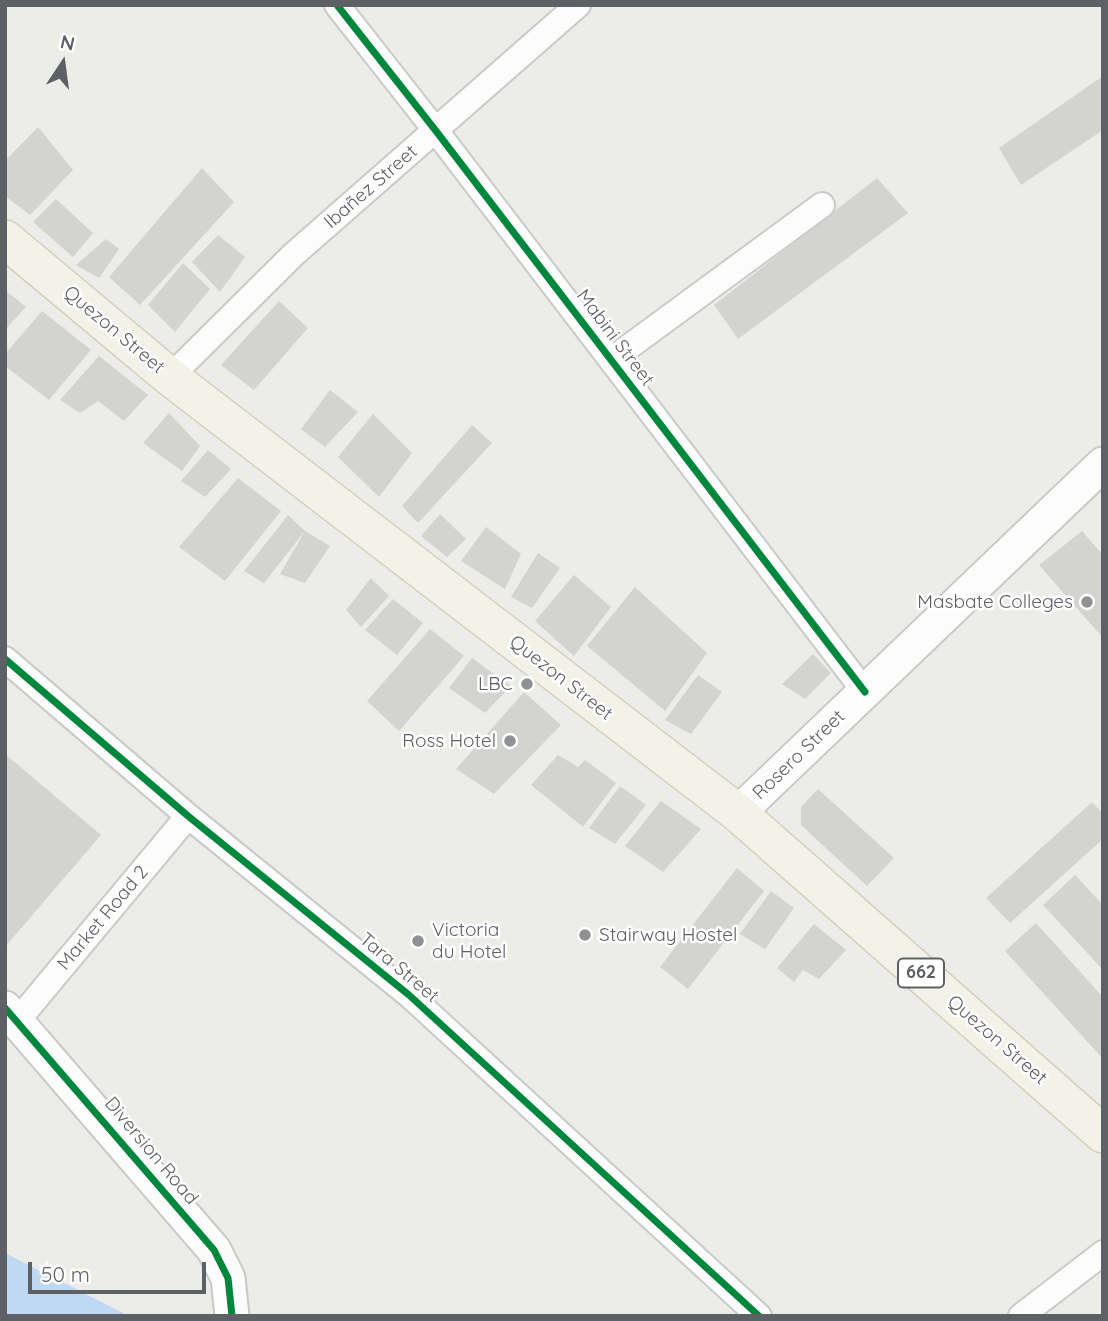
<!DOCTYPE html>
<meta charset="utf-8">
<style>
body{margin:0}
#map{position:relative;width:1108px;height:1321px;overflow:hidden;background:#ecece8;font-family:Quicksand,sans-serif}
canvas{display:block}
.frame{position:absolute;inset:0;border:7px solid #5d6065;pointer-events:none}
.north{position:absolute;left:28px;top:28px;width:70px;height:70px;-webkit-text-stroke:5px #fff;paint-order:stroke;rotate:13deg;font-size:19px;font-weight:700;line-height:28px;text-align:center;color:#5d6065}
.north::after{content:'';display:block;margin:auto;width:24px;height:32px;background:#5d6065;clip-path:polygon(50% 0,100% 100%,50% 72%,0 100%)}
.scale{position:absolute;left:28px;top:1262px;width:178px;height:32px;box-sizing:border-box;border:4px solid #5d6065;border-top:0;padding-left:9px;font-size:21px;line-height:24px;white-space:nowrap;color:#5d6065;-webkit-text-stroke:5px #fff;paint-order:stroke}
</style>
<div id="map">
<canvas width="1108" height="1321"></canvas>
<div class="frame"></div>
<div class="north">N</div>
<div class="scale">50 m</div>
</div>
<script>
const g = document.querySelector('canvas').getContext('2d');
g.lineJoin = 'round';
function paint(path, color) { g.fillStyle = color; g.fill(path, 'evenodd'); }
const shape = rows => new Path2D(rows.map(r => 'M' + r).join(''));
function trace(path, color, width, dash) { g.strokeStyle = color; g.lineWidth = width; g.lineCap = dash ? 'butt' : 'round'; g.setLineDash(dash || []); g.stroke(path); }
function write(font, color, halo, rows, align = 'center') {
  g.font = font + ' Quicksand,sans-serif'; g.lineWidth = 5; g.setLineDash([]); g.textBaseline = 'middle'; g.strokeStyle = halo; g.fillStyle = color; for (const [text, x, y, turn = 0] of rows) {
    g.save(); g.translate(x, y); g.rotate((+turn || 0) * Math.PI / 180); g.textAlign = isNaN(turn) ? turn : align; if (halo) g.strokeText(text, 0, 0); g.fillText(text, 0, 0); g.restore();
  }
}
paint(shape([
 [5,1253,129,1316,5,1316]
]), '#bfd8f3');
paint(shape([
 [1103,76,1103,130,1021,185,999,148],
 [38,127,73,170,30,215,5,196,5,161],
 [202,168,234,202,140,305,109,277],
 [877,178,908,213,738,339,714,305],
 [56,199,93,233,73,257,33,222],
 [218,235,245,257,220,292,192,262],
 [106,239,119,249,99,278,76,265],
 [183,263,210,289,175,332,148,305],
 [5,290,26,307,5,330],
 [279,301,308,328,254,390,221,365],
 [42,311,91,350,49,400,5,366,5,354],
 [99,356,148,395,124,421,98,401,80,413,60,400],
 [330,390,358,412,325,447,301,429],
 [169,413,200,446,182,471,143,443],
 [373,414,412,453,379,497,338,457],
 [472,425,492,443,418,523,402,506],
 [208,450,231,469,205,497,181,481],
 [238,478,281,511,225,581,179,547],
 [440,514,466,539,447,557,421,536],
 [288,515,305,531,264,583,244,571],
 [486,527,521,554,505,589,461,561],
 [305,531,330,546,305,583,280,574],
 [1082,531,1103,555,1103,638,1039,565],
 [538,553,560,568,532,608,511,597],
 [574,575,611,607,574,656,535,621],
 [371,578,389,596,361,627,346,610],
 [635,587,707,653,665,711,587,646],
 [393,599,423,623,397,655,365,630],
 [430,629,464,656,399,731,367,701],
 [813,654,831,673,805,699,782,684],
 [472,658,511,686,485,713,449,688],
 [698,675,722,692,691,734,665,720],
 [524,692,561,725,494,794,456,769],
 [5,754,101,835,5,947],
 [558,755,578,767,585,760,616,783,583,827,531,785],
 [620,786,646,805,615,844,589,828],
 [818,789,894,858,867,886,801,825,801,807],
 [661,801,701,829,663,872,625,846],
 [1092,802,1103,814,1103,839,1010,923,986,898],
 [737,868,764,891,688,989,660,967],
 [1075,875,1103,905,1103,970,1043,905],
 [771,891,794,908,765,949,740,934],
 [1036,923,1103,997,1103,1059,1005,951],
 [814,924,846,950,819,979,803,970,794,982,777,968]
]), '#d3d3d1');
const street = shape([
 [337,5,436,131,865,692],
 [611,360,822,205],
 [170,377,293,255,578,5],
 [5,659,188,816,409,995,759,1316],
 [18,1020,188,816],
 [1021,1316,1103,1253]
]);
const secondary = shape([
 [738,813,1103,464],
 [5,1008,214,1250,228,1278,232,1316]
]);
const primary = shape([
 [5,239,170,377,738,813,1103,1134]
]);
trace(street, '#c9cac9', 28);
trace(secondary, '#c8c8c8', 37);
trace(primary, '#d2ceb8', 40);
trace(street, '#fcfcfc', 24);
trace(secondary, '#fcfcfc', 33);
trace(primary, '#f2f2e9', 37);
trace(shape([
 [337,5,436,131,865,692],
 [5,659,188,816,409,995,759,1316],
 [5,1008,214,1250,228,1278,232,1316]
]), '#00873e', 7);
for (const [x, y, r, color] of [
 [1087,602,7,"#8f9193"],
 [527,684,7,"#8f9193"],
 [510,741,7,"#8f9193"],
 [585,935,7,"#8f9193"],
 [418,941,7,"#8f9193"]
]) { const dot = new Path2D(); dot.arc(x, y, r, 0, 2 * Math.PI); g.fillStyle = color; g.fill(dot); trace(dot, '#fff', 2.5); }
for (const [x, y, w] of [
 [921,973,46]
]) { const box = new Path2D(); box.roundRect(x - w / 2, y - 14.5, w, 29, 5); g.fillStyle = '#fff'; g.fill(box); trace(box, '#5d6065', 2); }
write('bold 18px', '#5d6065', null, [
 ["662",921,973]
]);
write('19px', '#5d6065', '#fff', [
 ["Ibañez Street",371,187,-41],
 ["Quezon Street",114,330,40],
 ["Mabini Street",615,338,53],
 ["Quezon Street",561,678,38],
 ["Rosero Street",799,755,-44],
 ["Market Road 2",103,918,-50],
 ["Tara Street",399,968,40],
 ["Quezon Street",997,1040,41],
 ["Diversion Road",151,1151,50]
]);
write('19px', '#5d6065', '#fff', [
 ["Masbate Colleges",1073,602],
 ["LBC",513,684],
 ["Ross Hotel",496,741],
 ["Victoria",432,930,"left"],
 ["du Hotel",432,952,"left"],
 ["Stairway Hostel",599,935,"left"]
], 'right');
</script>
